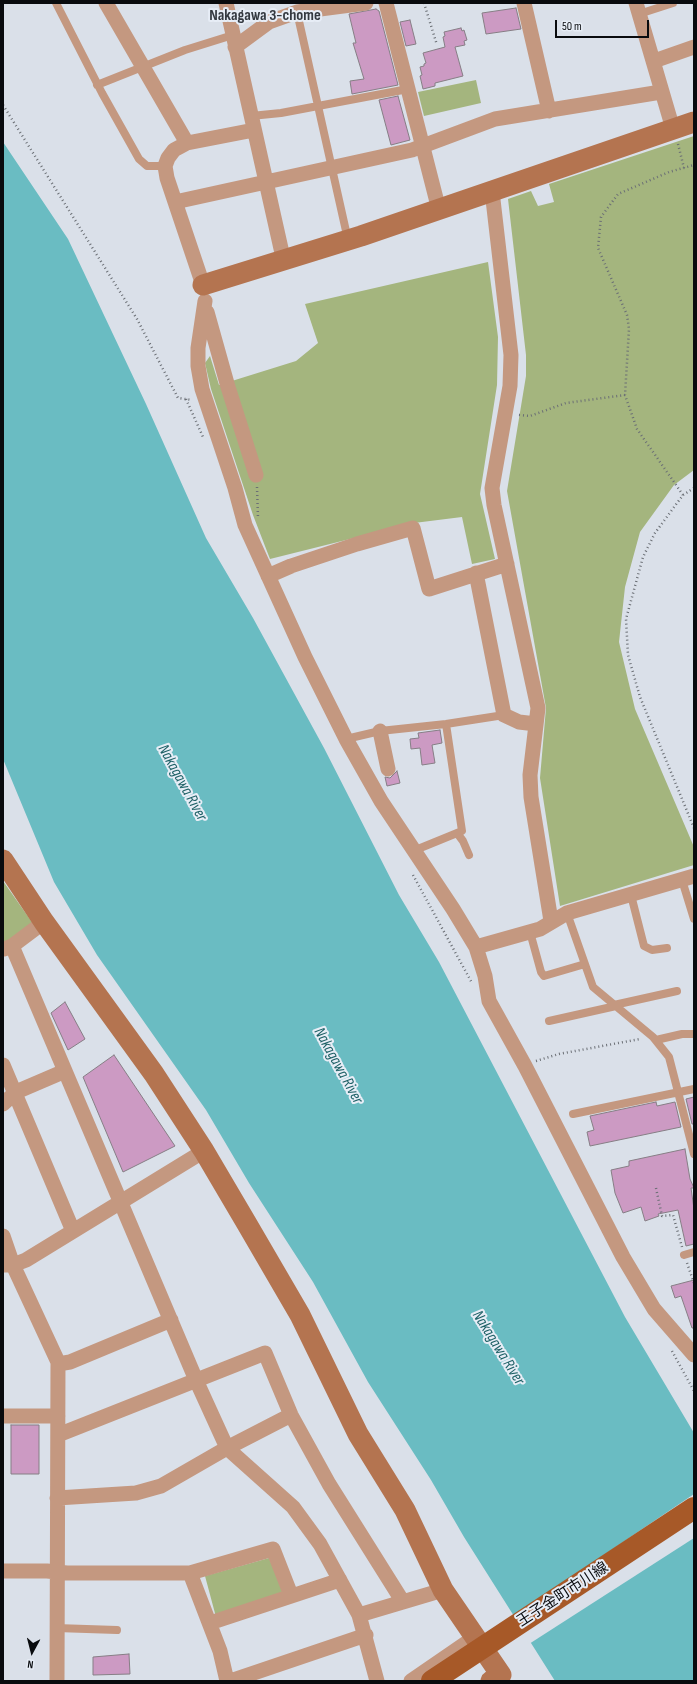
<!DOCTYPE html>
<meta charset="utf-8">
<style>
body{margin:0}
#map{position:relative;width:697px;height:1684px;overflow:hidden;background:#dae0e9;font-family:"Sofia Sans Condensed",sans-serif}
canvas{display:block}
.frame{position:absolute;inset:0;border:4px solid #090b0e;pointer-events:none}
.north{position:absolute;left:12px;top:1632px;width:40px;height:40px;-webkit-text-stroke:3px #e7edf6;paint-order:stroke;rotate:187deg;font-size:11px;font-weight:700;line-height:16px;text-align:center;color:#090b0e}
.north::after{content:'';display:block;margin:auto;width:14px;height:18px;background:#090b0e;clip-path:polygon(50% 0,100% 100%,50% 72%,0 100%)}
.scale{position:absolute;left:555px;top:20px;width:94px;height:18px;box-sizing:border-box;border:2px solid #090b0e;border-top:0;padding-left:5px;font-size:12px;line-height:14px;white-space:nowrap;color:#090b0e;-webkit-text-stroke:3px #e7edf6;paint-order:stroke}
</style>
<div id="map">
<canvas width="697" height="1684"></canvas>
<div class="frame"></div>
<div class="north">N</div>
<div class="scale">50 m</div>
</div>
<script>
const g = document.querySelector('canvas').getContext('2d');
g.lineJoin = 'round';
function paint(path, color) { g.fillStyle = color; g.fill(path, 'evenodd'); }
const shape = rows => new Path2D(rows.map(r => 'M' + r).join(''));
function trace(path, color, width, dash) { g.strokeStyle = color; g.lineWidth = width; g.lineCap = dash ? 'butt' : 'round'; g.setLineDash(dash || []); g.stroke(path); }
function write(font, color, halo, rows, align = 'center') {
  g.font = font + ' "Sofia Sans Condensed","Noto Sans JP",sans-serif'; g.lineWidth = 4; g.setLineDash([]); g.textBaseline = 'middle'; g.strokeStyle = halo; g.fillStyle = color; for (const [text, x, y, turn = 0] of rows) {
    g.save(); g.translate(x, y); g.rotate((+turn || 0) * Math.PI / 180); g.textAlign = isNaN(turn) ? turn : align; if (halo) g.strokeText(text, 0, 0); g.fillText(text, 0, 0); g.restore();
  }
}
paint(shape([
 [476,80,481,103,424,116,418,92],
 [694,136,694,470,674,485,640,532,625,587,619,642,635,709,694,847,694,865,560,906,540,778,546,708,507,491,526,376,526,355,508,199,531,191,538,206,554,202,549,184],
 [488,262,498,337,497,385,480,494,495,559,472,564,462,517,414,523,270,559,253,515,211,389,205,363,210,356,219,385,296,361,318,343,305,304],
 [3,881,34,925,3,946],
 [269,1558,285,1594,216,1617,205,1576]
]), '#a4b57e');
paint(shape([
 [3,142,68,239,146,404,206,538,253,618,324,748,399,895,439,962,625,1317,694,1433,694,1681,555,1681,464,1537,431,1480,368,1382,313,1282,249,1183,206,1110,97,955,54,882,3,759]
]), '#6abcc2');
paint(shape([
 [694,1494,694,1538,529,1644,512,1617]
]), '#dae0e9');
const building = shape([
 [516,8,521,29,486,34,482,13,516,8],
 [376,9,379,11,398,85,352,94,350,81,364,79,353,43,356,43,349,14,376,9],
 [410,20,416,44,406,46,400,22,410,20],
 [461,28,462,31,464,30,467,40,464,41,465,45,455,47,463,76,435,83,435,86,423,89,420,76,422,75,420,67,424,66,424,64,426,63,423,53,445,47,443,37,445,36,444,32,461,28],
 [398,96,410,140,391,145,379,100,398,96],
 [440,730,442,743,432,745,435,763,422,765,420,748,411,749,410,739,419,738,418,733,440,730],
 [397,771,400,783,387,786,385,777,390,778,397,771],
 [65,1002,85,1039,68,1050,51,1013,65,1002],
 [114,1055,175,1146,123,1172,83,1077,114,1055],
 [694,1097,694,1124,692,1124,686,1099,694,1097],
 [656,1102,657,1106,675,1102,681,1127,590,1146,587,1132,594,1130,590,1116,656,1102],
 [685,1149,690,1179,694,1188,691,1188,694,1209,694,1244,686,1246,678,1210,658,1214,659,1216,645,1221,641,1207,623,1213,615,1193,611,1170,629,1166,629,1161,685,1149],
 [694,1280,694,1328,692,1328,681,1296,675,1298,671,1286,694,1280],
 [11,1425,39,1425,39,1474,11,1474,11,1425],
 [129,1654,130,1674,93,1675,93,1657,129,1654]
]);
paint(building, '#cc9ac3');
trace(building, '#867e85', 1);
trace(shape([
 [424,3,437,45],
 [3,105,137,319,178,398,192,400],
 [678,144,684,168],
 [186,399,203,437],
 [519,415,530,416,566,403,625,395],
 [257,487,258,518],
 [694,488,683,495,655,533,643,557,626,619,628,655,640,697,694,828],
 [683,495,637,429,625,395,629,329,627,315,598,248,601,217,618,194,669,172,694,165],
 [413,875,472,983],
 [536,1061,559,1054,640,1039],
 [656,1188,662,1216,673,1215,682,1247],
 [687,1263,694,1283],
 [672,1351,694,1391]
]), '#6b6f75', 2.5, [1, 3]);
trace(shape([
 [56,3,102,93,139,159,147,166,165,166],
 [297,12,348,240],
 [639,14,673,3],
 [97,85,185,50,233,35],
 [251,116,281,113,408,89],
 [346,739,380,731,446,724,504,715],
 [457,833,463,841,469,855],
 [413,851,462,831,446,724],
 [682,880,694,919],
 [631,895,644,946,652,950,667,948],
 [567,913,593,987,653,1037,669,1057,694,1154],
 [530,932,541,972,544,976,585,964],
 [614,1005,677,991],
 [549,1021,616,1006],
 [656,1040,682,1034,694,1034],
 [573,1114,694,1089],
 [684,1255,694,1252],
 [56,1628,117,1630]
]), '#c49880', 8);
trace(shape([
 [106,3,187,143],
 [226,3,284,262],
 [386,3,439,210],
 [524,3,549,111],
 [636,3,673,129],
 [235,47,269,22,297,12,366,3],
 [654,61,694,47],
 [492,191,511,355,510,386,492,488,494,505,538,708,530,775,531,797,551,921],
 [175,202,412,150,495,119,661,92],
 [203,285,167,178,165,166,168,158,174,150,187,143,254,130],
 [205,301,198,348,198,366,202,389,235,488,245,525,305,657,346,739,381,801,453,909,476,947,485,976,489,1001,525,1066,623,1257,654,1309,694,1355],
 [207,312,228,387,256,475],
 [476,573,504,715,519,722,536,724],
 [268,576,291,566,357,544,413,528,429,589,507,564],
 [380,731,388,769],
 [12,946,196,1380,227,1448,293,1507,320,1544,359,1615,377,1681],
 [476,947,540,929,567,913,694,876],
 [4,949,12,946,44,922],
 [3,1065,73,1231],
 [3,1104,16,1092,65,1071],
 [3,1236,13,1265,58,1362,57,1681],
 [4,1265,13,1265,26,1260,204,1151],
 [58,1364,70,1362,171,1320],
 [3,1416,58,1416],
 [58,1435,265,1353,291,1415,329,1484,403,1602],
 [57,1498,136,1493,161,1486,227,1448,291,1415],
 [3,1571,47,1571,67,1573,190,1573,220,1651,227,1681],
 [190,1573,273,1549,291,1595],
 [359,1615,443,1590],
 [210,1623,340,1580],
 [230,1681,366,1635],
 [411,1681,475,1637]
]), '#c49880', 15);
trace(shape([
 [203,285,361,236,694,122],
 [3,860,44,922,154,1074,204,1151,247,1224,300,1315,358,1434,405,1510,443,1590,501,1675,491,1681]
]), '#b47450', 21);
trace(shape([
 [432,1681,694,1508]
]), '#a75928', 22);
write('15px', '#090b0e', '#e7edf6', [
 ["王子金町市川線",563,1595,-33]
]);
write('bold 16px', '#343940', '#e7edf6', [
 ["Nakagawa 3-chome",265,16]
]);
write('italic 16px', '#1e6166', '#e7edf6', [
 ["Nakagawa River",182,783,61],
 ["Nakagawa River",338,1066,61],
 ["Nakagawa River",498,1348,58]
]);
</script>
